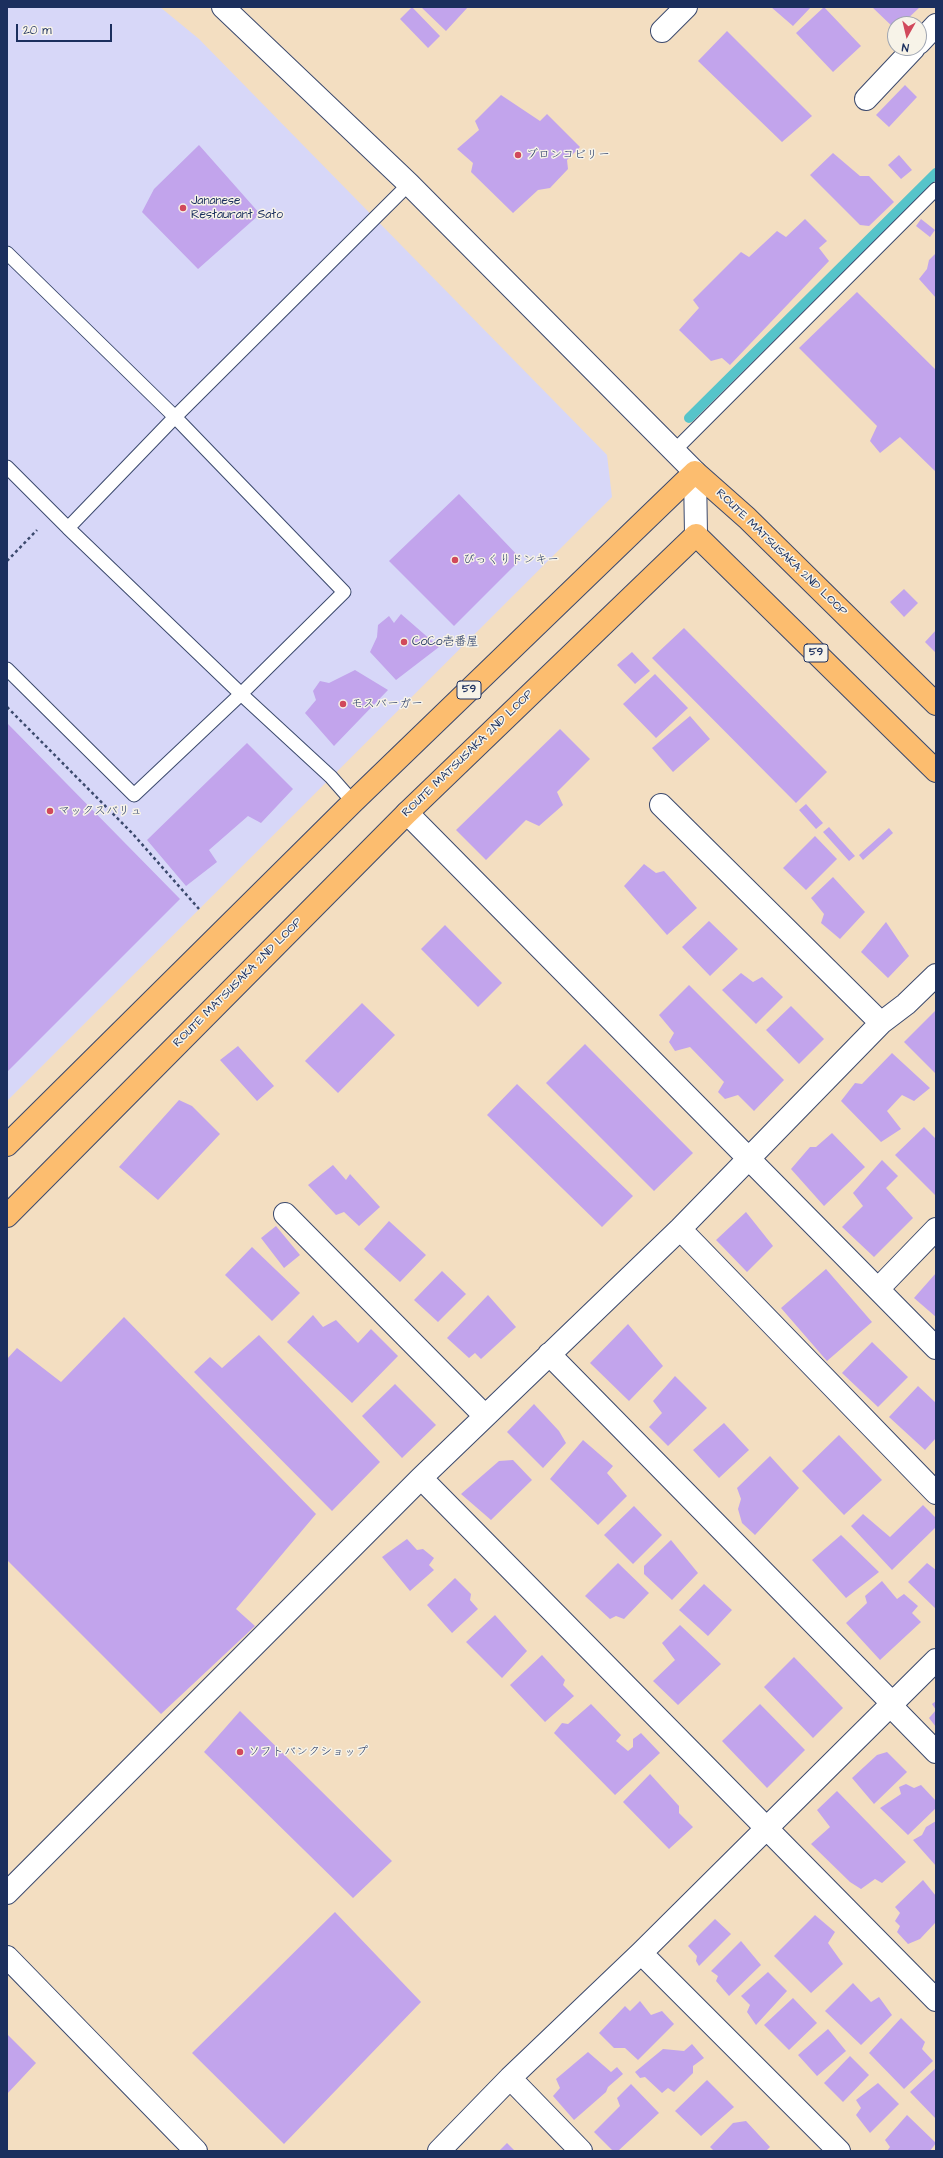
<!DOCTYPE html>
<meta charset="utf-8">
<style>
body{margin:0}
#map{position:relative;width:943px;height:2158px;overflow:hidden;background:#f3dec1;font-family:"Architects Daughter",sans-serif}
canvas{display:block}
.frame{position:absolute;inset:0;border:8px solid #1b2f5e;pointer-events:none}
.north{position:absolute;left:887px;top:16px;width:40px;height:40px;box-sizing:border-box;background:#f7f3e8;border:1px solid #9fa5b1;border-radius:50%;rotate:188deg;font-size:11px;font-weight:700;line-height:16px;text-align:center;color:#1b2f5e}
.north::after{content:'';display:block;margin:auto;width:14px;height:18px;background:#d1495b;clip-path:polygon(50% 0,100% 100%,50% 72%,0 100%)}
.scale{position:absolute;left:16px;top:24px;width:96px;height:18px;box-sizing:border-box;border:2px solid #1b2f5e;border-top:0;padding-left:5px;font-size:12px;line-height:14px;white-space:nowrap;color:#1b2f5e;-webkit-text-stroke:3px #f7f3e8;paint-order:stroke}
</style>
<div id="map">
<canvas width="943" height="2158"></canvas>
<div class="frame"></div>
<div class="north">N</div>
<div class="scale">20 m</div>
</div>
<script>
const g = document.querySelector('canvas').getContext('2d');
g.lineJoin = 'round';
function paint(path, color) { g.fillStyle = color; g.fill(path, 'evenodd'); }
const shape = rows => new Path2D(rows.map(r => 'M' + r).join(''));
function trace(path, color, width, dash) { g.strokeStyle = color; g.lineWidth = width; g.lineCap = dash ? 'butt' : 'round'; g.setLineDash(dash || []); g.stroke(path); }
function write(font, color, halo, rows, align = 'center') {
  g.font = font + ' "Architects Daughter","Klee One",sans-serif'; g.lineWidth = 3; g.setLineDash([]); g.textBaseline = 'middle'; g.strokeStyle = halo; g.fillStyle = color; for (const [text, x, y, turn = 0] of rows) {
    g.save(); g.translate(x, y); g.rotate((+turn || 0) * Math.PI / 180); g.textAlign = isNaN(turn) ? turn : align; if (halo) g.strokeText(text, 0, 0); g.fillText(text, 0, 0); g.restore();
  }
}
paint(shape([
 [7,7,160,7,199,39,607,455,612,497,7,1101]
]), '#d7d7f8');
trace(shape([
 [689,418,936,173]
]), '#56c4ca', 10);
paint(shape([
 [412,7,440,36,428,48,400,19],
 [421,7,468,7,446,31],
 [771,7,811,7,793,26],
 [824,7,861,46,833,72,796,33],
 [872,7,920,7,902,24,895,24,895,29],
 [727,31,812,116,782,142,698,61],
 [905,85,917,97,889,127,876,115],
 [501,95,540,121,547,114,580,147,567,160,568,169,550,188,538,190,513,213,471,172,473,163,457,149,479,130,475,121],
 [199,145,260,214,198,269,142,212,154,189],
 [833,153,860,176,869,176,894,202,869,226,860,225,810,175],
 [899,155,912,170,901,179,888,165],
 [805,219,827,241,819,248,829,261,730,365,722,358,711,361,679,330,699,308,693,300,741,252,749,257,777,231,786,237],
 [921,219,935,230,930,237,916,226],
 [936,253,936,298,919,279,927,269,929,260],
 [857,292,936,370,936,472,900,437,880,453,870,441,877,426,799,348],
 [459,494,521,559,454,626,389,561],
 [904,589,918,603,904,617,890,602],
 [401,614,439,647,396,680,370,652,377,637,378,625,389,616,394,623],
 [684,628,827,772,796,803,652,658],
 [936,630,936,653,925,642],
 [632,652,650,671,635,684,617,665],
 [355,670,388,690,334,746,305,713,316,700,313,691,320,681,329,683],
 [655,674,688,708,656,738,623,704],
 [690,716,710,739,673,772,652,748],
 [7,723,180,899,7,1072],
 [560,729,590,759,557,792,563,805,539,826,526,820,486,860,456,830],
 [247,743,293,789,261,823,248,816,209,850,217,862,186,886,147,840],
 [806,804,823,823,816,829,799,810],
 [829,827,855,856,849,861,823,832],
 [889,828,893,833,863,860,859,855],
 [815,836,837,859,806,890,783,868],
 [644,864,656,873,664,871,697,908,667,935,624,886],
 [833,877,865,912,840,939,821,923,824,914,811,898],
 [709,921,738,949,710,976,682,947],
 [886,922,909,956,888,978,861,952],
 [445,925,502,983,478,1007,421,949],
 [741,973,753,982,762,977,783,997,756,1024,722,990],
 [689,985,784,1080,754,1111,738,1095,725,1099,718,1092,724,1082,690,1047,675,1051,669,1042,674,1033,659,1015],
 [362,1003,395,1035,338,1093,305,1061],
 [791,1006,824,1039,799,1064,766,1030],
 [935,1011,936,1013,936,1074,904,1042],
 [585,1044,693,1153,654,1191,546,1083],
 [238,1046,274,1086,257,1101,220,1060],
 [892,1053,930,1088,914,1101,902,1095,887,1111,901,1129,881,1142,841,1101,855,1083,862,1084],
 [517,1084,633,1196,602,1227,487,1115],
 [179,1100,192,1106,220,1134,158,1200,119,1167],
 [924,1127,936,1139,935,1195,895,1155],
 [832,1133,865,1167,824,1206,791,1169,810,1147,816,1147],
 [882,1160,898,1176,886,1188,913,1218,874,1257,842,1227,863,1206,853,1193],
 [333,1165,346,1180,350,1174,380,1207,359,1226,344,1212,336,1215,308,1185],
 [746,1212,773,1246,747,1272,716,1240],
 [389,1221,426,1255,400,1282,364,1249],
 [276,1226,300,1255,284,1268,261,1238],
 [252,1247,300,1293,272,1321,225,1275],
 [826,1269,872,1322,827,1361,781,1308],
 [442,1271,466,1294,438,1322,414,1300],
 [936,1273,936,1317,914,1298],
 [488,1295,516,1327,481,1359,475,1353,469,1358,447,1338],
 [313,1315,323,1327,336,1320,358,1343,371,1329,398,1356,352,1403,287,1342],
 [124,1317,316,1514,236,1609,255,1626,161,1714,7,1560,7,1359,17,1348,61,1382],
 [628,1324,663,1366,629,1401,590,1363],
 [259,1335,380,1462,332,1511,194,1372,210,1357,222,1368],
 [872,1342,908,1377,878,1407,842,1373],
 [675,1376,707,1408,668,1446,649,1427,662,1413,653,1401],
 [395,1384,436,1425,402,1458,362,1416],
 [918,1386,936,1403,936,1438,925,1450,889,1417],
 [534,1404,559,1431,566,1443,543,1468,507,1432],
 [724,1423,749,1450,719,1478,693,1450],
 [839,1435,882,1480,844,1515,802,1471],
 [583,1440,613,1466,607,1473,627,1496,598,1525,550,1479],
 [770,1456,799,1488,755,1535,742,1523,738,1509,741,1499,737,1488],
 [513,1460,532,1480,491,1520,461,1494,499,1461],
 [923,1505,936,1518,936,1527,892,1570,851,1526,863,1514,890,1537],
 [634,1506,662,1535,633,1564,604,1535],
 [841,1535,879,1572,846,1598,812,1560],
 [407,1539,417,1550,423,1549,434,1558,429,1565,434,1570,410,1591,382,1557],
 [671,1540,698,1573,672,1600,644,1574,644,1566],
 [618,1563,649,1593,624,1619,616,1616,610,1619,585,1596],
 [927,1563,936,1570,936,1609,908,1582],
 [455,1578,471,1594,470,1600,478,1609,452,1633,427,1605],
 [882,1581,897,1599,904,1594,918,1606,912,1613,921,1622,880,1660,846,1623,867,1603,865,1596],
 [704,1584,732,1610,708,1636,679,1610],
 [495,1615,527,1651,502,1678,466,1642],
 [680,1625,721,1664,678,1705,653,1681,675,1660,662,1643],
 [542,1655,565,1680,563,1685,574,1696,545,1722,510,1685],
 [794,1657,843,1708,813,1738,764,1687],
 [936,1701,936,1710,932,1704],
 [591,1704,621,1735,616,1741,628,1751,633,1747,633,1739,641,1733,660,1753,615,1795,554,1733,562,1723,568,1724],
 [760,1704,805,1750,767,1788,722,1741],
 [936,1710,936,1727,929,1718],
 [240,1711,392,1861,353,1898,204,1752],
 [887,1752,907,1772,874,1804,852,1778,877,1755],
 [650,1774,679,1806,679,1813,693,1827,669,1849,623,1802],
 [906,1784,914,1788,921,1785,936,1801,936,1808,908,1835,880,1808,901,1794,899,1787],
 [837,1791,906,1862,882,1883,875,1879,861,1889,850,1882,811,1844,830,1827,817,1810],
 [936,1821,936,1866,913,1840,922,1835,926,1827],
 [923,1880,936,1896,936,1922,920,1939,908,1944,897,1932,900,1926,895,1921,900,1913,895,1907],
 [335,1912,421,2002,284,2144,192,2053],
 [815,1915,835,1932,828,1943,843,1964,811,1993,774,1956],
 [715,1919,731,1934,699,1966,696,1961,697,1956,688,1946],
 [741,1941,761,1965,729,1996,716,1981,718,1976,711,1971],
 [768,1972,787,1991,756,2025,747,2012,750,2005,741,1996],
 [853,1983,871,2002,879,1997,892,2015,861,2045,825,2011],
 [793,1998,817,2023,789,2050,764,2025],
 [640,2001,651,2015,662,2011,674,2024,638,2060,625,2048,614,2048,599,2033,625,2006,630,2011],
 [901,2018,925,2042,922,2049,933,2061,904,2089,869,2053],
 [828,2029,846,2051,817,2076,798,2055],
 [7,2034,36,2063,7,2094],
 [692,2044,704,2058,693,2066,693,2073,674,2092,668,2088,662,2093,645,2077,640,2078,635,2072,663,2049,684,2051],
 [588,2052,611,2072,617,2067,623,2074,608,2087,606,2092,574,2120,553,2096,560,2088,556,2079],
 [850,2056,869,2075,843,2102,824,2083],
 [936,2068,936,2119,910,2092],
 [707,2080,734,2107,701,2136,675,2111],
 [878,2083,899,2104,870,2133,856,2115,861,2108,856,2100],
 [631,2084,659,2113,618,2151,613,2151,594,2132,620,2106,617,2098],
 [907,2115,936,2143,930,2151,887,2151,890,2147,885,2140],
 [746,2121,770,2147,766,2151,714,2151,710,2147,733,2123],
 [507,2143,515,2151,499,2151]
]), '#c2a4ec');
const service = shape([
 [7,253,175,417,344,592,241,694,68,528],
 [674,451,936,189],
 [7,467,68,528,175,417,409,184],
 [7,669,134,795,241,694,331,777,353,802]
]);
const minor = shape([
 [662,31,686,7],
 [919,43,936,25],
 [866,99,914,48],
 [661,805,881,1023],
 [407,813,936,1348],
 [285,1214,485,1416],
 [680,1229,936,1493],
 [878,1289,936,1229],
 [549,1354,892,1703],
 [421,1478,936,2000],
 [890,1705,936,1752],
 [7,1893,421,1478,680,1229,881,1023,906,1004,936,975],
 [641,1953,839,2151],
 [7,1957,196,2151],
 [510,2078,581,2151],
 [439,2151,510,2078,641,1953,936,1660]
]);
const tertiary = shape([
 [223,7,409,184,695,472,696,535]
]);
const primary = shape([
 [7,1145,353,802,695,472,747,518,936,704],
 [7,1216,407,813,696,535,936,771]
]);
trace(service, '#3b496d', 15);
trace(minor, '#3b496d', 24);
trace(tertiary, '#3b496d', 24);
trace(primary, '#3b496d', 24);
trace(shape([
 [7,561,37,530],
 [7,707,133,834,199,909]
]), '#3b496d', 2.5, [3, 3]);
trace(service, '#fff', 13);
trace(minor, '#fff', 22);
trace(tertiary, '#fff', 22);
trace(primary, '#fcbd6f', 22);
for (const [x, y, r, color] of [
 [518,155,4,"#d1495b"],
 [183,208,4,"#d1495b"],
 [455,560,4,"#d1495b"],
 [404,642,4,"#d1495b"],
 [343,704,4,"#d1495b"],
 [50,811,4,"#d1495b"],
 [240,1752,4,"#d1495b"]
]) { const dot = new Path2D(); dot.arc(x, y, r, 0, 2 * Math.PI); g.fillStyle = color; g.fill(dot); trace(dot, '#f7f3e8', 1.5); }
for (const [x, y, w] of [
 [816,653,24],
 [469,690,24]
]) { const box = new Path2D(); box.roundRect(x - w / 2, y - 9, w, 18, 3); g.fillStyle = '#f7f3e8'; g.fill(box); trace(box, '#1b2f5e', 1); }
write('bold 11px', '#1b2f5e', null, [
 ["59",816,653],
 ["59",469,690]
]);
write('12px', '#1b2f5e', '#f7f3e8', [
 ["ブロンコビリー",526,155],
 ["Jananese",191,201],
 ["Restaurant Sato",191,215],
 ["びっくりドンキー",463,560],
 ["CoCo壱番屋",412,642],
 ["モスバーガー",351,704],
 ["マックスバリュ",58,811],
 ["ソフトバンクショップ",248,1752]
], 'left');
write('12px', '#1b2f5e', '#f7f3e8', [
 ["ROUTE MATSUSAKA 2ND LOOP",781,553,44],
 ["ROUTE MATSUSAKA 2ND LOOP",468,754,-44],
 ["ROUTE MATSUSAKA 2ND LOOP",238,983,-45]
]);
</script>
